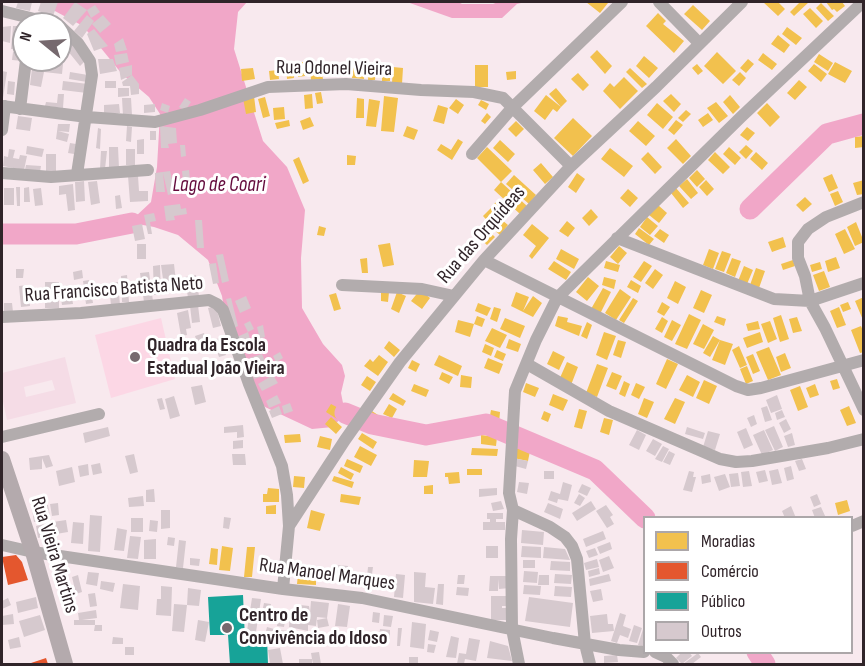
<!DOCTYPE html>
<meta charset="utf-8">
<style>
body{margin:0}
#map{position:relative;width:865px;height:666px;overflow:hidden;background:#f8e9ee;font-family:"Sofia Sans Condensed",sans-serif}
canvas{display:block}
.frame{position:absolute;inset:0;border:3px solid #302429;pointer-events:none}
.legend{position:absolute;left:643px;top:516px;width:210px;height:138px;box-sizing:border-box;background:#fff;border:2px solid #aca7a9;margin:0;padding:8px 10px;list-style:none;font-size:18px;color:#302429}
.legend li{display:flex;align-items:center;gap:12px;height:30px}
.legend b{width:30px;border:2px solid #aca7a9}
.north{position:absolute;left:12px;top:12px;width:60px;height:60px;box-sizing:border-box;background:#fff;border:2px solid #aca7a9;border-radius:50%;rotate:288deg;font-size:16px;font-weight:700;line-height:24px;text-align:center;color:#302429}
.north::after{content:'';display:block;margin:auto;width:21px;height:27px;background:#76696e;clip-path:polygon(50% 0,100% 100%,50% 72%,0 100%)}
</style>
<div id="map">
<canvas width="865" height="666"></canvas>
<div class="frame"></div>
<ul class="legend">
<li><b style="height:16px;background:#f2c14e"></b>Moradias</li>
<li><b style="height:16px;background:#e4572e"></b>Comércio</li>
<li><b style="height:16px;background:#17a398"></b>Público</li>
<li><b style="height:16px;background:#d6c9ce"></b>Outros</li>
</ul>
<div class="north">N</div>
</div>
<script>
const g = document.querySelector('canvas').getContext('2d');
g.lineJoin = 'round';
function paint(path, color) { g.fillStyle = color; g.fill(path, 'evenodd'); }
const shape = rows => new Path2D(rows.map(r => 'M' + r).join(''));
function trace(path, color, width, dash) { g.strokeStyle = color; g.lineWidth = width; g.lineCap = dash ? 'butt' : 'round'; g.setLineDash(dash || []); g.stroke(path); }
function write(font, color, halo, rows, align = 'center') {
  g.font = font + ' "Sofia Sans Condensed",sans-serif'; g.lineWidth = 6; g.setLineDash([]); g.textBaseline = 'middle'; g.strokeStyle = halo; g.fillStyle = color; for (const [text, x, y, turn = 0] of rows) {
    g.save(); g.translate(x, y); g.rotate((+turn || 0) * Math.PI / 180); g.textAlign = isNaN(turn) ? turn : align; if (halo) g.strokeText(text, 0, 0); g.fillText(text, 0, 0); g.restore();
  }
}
paint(shape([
 [65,357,76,403,7,420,2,397,2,373],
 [52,380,55,390,26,397,24,387]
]), '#f5dce6');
paint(shape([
 [161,318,175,379,111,398,95,335]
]), '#fcd7e5');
paint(shape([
 [38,2,247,2,238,12,234,49,263,141,287,167,305,210,301,258,302,308,323,344,342,365,345,376,341,393,345,413,333,427,312,429,265,407,247,388,229,341,222,296,208,260,178,235,154,227,132,223,135,217,151,202,157,167,160,114,149,97,122,74,83,26],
 [407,2,458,2,462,4,493,4,498,2,525,2,517,4,502,18,452,18]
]), '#f1a7c8');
paint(shape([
 [586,2,606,2,608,3,600,13],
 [763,2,778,2,785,9,778,16],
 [800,2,809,2,794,16,790,12],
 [826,2,842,2,845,6,837,12,834,9,832,10],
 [821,3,834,16,828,21,816,8],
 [693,5,710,21,702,30,684,14],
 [810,8,823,21,816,28,803,14],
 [658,13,666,21,663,24,684,41,674,53,646,26],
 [787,27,802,38,796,45,782,34],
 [778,35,790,45,784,53,771,44],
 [597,50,612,66,605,74,590,57],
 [717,52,736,71,723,84,704,66],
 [763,53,777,64,772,70,758,60],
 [819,54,833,63,828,71,814,62],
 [644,56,658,68,649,78,636,66],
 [748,59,754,64,746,73,740,68],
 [298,62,304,62,305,76,298,77],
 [835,62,852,71,845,83,828,74],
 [292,64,294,78,287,79,286,65],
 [382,64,390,64,390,81,382,81],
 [697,64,703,71,698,75,692,68],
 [814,64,827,74,821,82,808,71],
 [353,65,365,66,364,79,352,78],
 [475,65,488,65,488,87,475,87],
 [321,66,323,79,311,80,310,67],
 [369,67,376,67,375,80,368,80],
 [393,67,403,68,402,84,392,83],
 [253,68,255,79,242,81,241,69],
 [630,68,647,84,642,88,626,72],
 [278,70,279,79,270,80,269,71],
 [516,71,516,79,507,80,506,72],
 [740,72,746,78,739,86,732,80],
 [578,73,589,85,583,91,571,79],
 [624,77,638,91,620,109,603,91,610,83,614,87],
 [799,80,807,87,795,100,787,93],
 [556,88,567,101,561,107,549,94],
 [321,92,323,103,317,104,315,93],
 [312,94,313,108,305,109,304,95],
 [671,94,681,104,674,112,663,101],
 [546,95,561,107,557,112,553,109,545,120,534,111],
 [730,95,740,107,733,114,723,102],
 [254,96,256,112,246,114,243,98],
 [384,96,398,98,394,132,381,131],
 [265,97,270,116,263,118,258,99],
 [357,98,364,99,364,118,356,118],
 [369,99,380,101,376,127,366,126],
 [456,99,464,105,458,114,449,108],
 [481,100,489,104,486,110,478,105],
 [716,102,728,116,719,123,707,108],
 [657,103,673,117,663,129,647,115],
 [767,103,780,117,770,127,757,113],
 [438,105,448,108,444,124,433,121],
 [284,107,285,119,274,120,273,108],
 [686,110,691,114,683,122,678,118],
 [487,113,491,117,485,124,481,121],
 [708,113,713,120,703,127,698,120],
 [310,117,314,126,303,130,300,121],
 [573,118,592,136,573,156,554,138],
 [289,120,290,126,277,129,275,123],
 [676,120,683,125,674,135,668,130],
 [516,121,524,129,516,137,508,129],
 [638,121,655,136,646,146,629,131],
 [407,126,418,130,414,140,403,136],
 [747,127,755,133,748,141,740,135],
 [864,136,864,147,855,148,855,137],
 [458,139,463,142,452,160,437,150,441,144,451,150],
 [676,139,691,156,683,164,667,148],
 [500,140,515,154,508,162,493,148],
 [746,145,753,151,746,159,739,152],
 [487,147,512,171,501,182,477,158],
 [729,147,741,158,735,165,723,154],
 [610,148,633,166,624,177,601,159],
 [648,152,662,167,655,174,641,159],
 [715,152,730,167,723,174,708,160],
 [756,152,768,163,762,170,750,159],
 [347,155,356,156,355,165,347,165],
 [299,157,309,181,303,184,293,160],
 [541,163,553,177,545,184,533,170],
 [697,170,705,179,697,187,689,178],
 [577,173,585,179,576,193,568,187],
 [832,174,838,188,829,192,823,178],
 [514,175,536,195,529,204,506,184],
 [687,179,698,193,691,199,679,186],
 [706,180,714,189,707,196,699,187],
 [864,180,864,194,857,195,853,183],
 [501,182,527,206,520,214,494,190],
 [676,188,689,203,683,208,671,193],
 [628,189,638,198,630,207,620,198],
 [838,191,843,202,835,206,830,194],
 [805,197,812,204,803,212,796,205],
 [499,199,511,211,506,216,494,204],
 [658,205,667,213,659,223,649,215],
 [491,208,500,217,492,226,483,216],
 [591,209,598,217,589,226,582,218],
 [647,217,658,226,650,235,640,227],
 [502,220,508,225,500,235,494,230],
 [567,221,575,228,568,237,559,231],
 [856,222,864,242,855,246,847,227],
 [532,224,549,238,532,259,529,256,536,246,523,235],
 [319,226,326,228,324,236,317,235],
 [484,226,495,237,487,245,476,235],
 [639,228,654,239,649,245,635,234],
 [660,229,669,235,664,243,654,236],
 [845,229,855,249,844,254,835,234],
 [783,237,786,247,772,252,768,242],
 [390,243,394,265,383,267,378,245],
 [619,246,627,253,618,264,610,257],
 [561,249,579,259,574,269,556,259],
 [709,249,719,253,713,269,703,265],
 [722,251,731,254,724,272,715,269],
 [836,257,840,268,828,272,825,261],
 [367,258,368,273,362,273,360,259],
 [732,258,741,261,735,277,726,273],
 [793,260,795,266,783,270,781,264],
 [554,261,571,272,566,280,548,269],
 [606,261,620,265,618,272,604,268],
 [644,261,652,266,641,282,633,277],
 [820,262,822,269,812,272,810,265],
 [744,266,753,270,747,284,738,281],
 [756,268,765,271,759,288,750,285],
 [655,269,663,275,653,289,645,283],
 [824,271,830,287,819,291,813,275],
 [588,277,599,286,587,301,576,292],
 [604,277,616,280,614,289,602,285],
 [631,280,641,286,638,293,627,287],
 [675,281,686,287,678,304,667,298],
 [603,288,611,292,600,314,591,309],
 [620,289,631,297,616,320,605,313],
 [420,290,430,298,422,309,411,301],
 [701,290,712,295,704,313,693,308],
 [381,291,389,292,388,302,381,301],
 [397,292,406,296,399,313,391,309],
 [516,292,529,297,523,311,533,296,542,303,533,317,511,306],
 [336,293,341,309,334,311,329,295],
 [864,297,864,320,863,320,855,301],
 [633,298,638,301,624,323,619,320],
 [662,302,670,307,664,316,657,312],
 [848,302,851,309,843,312,840,305],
 [478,303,491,308,487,316,475,311],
 [494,307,501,309,497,322,490,319],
 [839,307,846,325,837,328,830,311],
 [689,314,701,320,687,349,675,344],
 [781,315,789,339,780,342,773,318],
 [477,316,485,319,482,327,474,324,470,337,455,332,458,320,474,324],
 [558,316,568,318,567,322,582,326,579,336,555,326],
 [717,316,726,319,724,326,714,322],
 [662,317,668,321,662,333,655,329],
 [797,317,802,331,793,333,789,319],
 [505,318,525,326,520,338,500,329],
 [672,320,681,325,672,341,664,337],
 [758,321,760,329,748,331,746,324],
 [770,321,777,339,768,343,761,324],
 [587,322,592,325,587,339,581,336],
 [703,324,714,330,704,349,693,344],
 [861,326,864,333,864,352,860,353,851,330],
 [492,328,507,335,500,348,485,341],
 [604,332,616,336,607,360,596,355],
 [760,332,763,342,747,348,743,338],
 [713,336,720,340,710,357,703,353],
 [509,339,521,344,518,352,506,348],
 [618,340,626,342,621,358,613,355],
 [720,340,733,344,725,365,712,360],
 [389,341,400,350,394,357,384,348],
 [485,344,494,348,491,356,482,352],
 [739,346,747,365,740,368,732,350],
 [769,347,781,375,768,380,756,352],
 [497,350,506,354,503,361,494,357],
 [553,351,565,357,559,370,547,364],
 [785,353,791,368,781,372,776,357],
 [753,354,760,371,753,374,746,357],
 [379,355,388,362,378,376,364,366,370,359,373,362],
 [439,355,462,366,458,376,434,365],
 [488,358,503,364,499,374,484,368],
 [667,359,678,364,666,389,656,384],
 [412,360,420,364,416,372,408,368],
 [567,362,578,367,571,385,559,380],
 [597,364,608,368,597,397,586,393],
 [747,366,753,381,746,384,740,369],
 [442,372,453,377,449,384,439,379],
 [612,372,622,376,616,390,606,386],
 [461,375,472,377,471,388,460,387],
 [687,375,700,382,693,397,679,390],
 [367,376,376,382,370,391,361,385],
 [837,379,840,388,833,390,830,381],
 [704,380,717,386,709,404,696,398],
 [624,381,630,384,625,397,619,394],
 [526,383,539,388,535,397,523,392],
 [636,383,645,387,639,399,631,395],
 [414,384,429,390,426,397,411,391],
 [815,384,819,395,810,398,806,388],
 [800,386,808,407,798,411,790,390],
 [393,393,406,401,403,406,389,399],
 [553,394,568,400,563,411,549,405],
 [644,398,654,402,647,418,638,414],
 [675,398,685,402,675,424,664,419],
 [331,404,342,410,337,419,326,412],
 [389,404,397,409,392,418,383,414],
 [849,406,856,423,847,426,840,410],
 [579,409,587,411,582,429,574,427],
 [491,410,500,412,499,423,489,421],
 [372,411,381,417,377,423,368,417],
 [544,411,551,414,548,422,541,419],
 [331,417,342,427,336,434,325,424],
 [604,418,613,420,609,435,600,432],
 [362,433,377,442,373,449,358,439],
 [300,434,301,442,285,443,284,435],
 [481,435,497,437,496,446,481,444],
 [320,436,332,439,330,450,317,447],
 [360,446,377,455,371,466,354,457],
 [472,448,498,449,497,456,471,455],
 [515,448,530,451,528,461,513,458],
 [347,459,363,466,360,473,344,466],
 [414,460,429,461,427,477,413,477],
 [341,467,354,474,351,480,338,473],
 [467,469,482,469,482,475,467,475],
 [459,472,460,483,449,484,448,477,445,477,445,473],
 [294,476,305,477,304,488,293,487],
 [334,476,354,482,352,488,332,481],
 [433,485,433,494,424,494,424,486],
 [268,488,279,489,279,502,263,502,263,494,267,494],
 [341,494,361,497,359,505,340,502],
 [847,500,850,511,838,515,835,503],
 [276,505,276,514,266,514,266,506],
 [311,510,325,514,320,531,307,528],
 [222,546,233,548,230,571,219,570],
 [247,547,255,547,252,577,244,577],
 [211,548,218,549,217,565,209,564],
 [298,574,316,574,316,585,297,584]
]), '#f2c14e');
paint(shape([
 [16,555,22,562,28,580,8,585,2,557],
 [46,658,48,664,28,664]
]), '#e4572e');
paint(shape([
 [243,595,245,639,267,638,268,664,230,664,228,635,210,635,208,597]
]), '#17a398');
trace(shape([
 [750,209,827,134,864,124],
 [2,234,76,234,132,223],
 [345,413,372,424,426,435,486,424,595,470,645,518],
 [757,652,765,664]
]), '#f1a7c8', 21);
paint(shape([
 [18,2,32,2,30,11,16,8],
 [41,2,58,2,53,16,38,11],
 [75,2,87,10,73,26,63,18],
 [95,5,100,12,91,18,87,10],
 [87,15,94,21,82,38,74,31],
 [103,15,111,24,100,33,92,24],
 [11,26,10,43,2,41,2,27],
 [13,26,23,26,22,50,11,49],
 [94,29,108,46,94,51,87,34],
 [123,38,127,50,116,52,114,44],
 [73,44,86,60,80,66,67,50],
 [13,52,24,53,23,61,12,60],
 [127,53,129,62,116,65,114,55],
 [98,59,113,59,117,71,100,74],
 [33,60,63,64,62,74,44,72,41,87,30,85],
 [132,65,132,75,139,84,139,94,131,95,130,86,123,86,122,82,132,75,121,80,119,68],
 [2,71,7,72,3,98,2,98],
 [70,72,88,75,87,82,69,79],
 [8,81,15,82,14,95,7,94],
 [63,81,88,84,87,93,62,90],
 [105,81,116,81,116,88,105,88],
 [118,88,129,88,129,96,118,97],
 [58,94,64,94,63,108,45,106,46,102,57,103],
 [122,98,131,98,132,115,123,116],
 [185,98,191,102,185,111,179,107],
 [162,103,170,106,168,113,160,110],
 [119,104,120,113,104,114,104,105],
 [155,104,155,112,144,113,144,105],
 [18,116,32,118,30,131,16,129],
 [58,124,70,124,69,132,58,131,69,134,67,142,56,139],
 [127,126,132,127,131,142,126,141],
 [160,126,176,128,177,143,168,144,169,148,161,148],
 [98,128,101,129,100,149,96,148],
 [150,131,156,131,156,140,150,140],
 [144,139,144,154,137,154,137,140],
 [70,143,76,144,74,154,68,153],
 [180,145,185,145,186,156,181,157],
 [27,146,44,149,42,157,26,154],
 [109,147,118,147,119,168,109,168],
 [9,149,15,150,13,158,19,159,20,155,27,156,24,170,3,166,4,156,8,157],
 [126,149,135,149,135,165,126,165],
 [101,151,107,151,105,169,100,169],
 [46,154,56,154,56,171,46,171],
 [26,165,41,166,40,172,25,170],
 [189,170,191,189,184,190,182,171],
 [170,171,175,193,168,195,163,173,165,192,156,192,155,173],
 [128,176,138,176,139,191,148,191,148,201,130,202],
 [175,176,180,176,182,191,177,192],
 [84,181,85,201,76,202,75,182],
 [97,181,100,203,91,205,88,182],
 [73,184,75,210,68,211,66,194,59,195,59,186],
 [16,187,20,187,20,206,17,206],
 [29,187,30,202,24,202,24,188],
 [4,188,14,188,14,205,4,205],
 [41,188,43,205,35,206,33,189],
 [120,195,122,208,116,209,115,196],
 [180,204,181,209,186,208,187,214,174,216,175,220,166,221,164,206],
 [154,213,156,221,150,222,152,234,148,234,144,215],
 [195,220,202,220,204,248,197,248],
 [142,224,145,239,135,241,132,226],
 [137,244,146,244,146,259,137,259],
 [223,254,229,281,222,283,216,255],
 [216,263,219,283,213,284,209,264],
 [174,264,177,291,165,293,161,265],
 [160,265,161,295,154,295,153,266],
 [16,269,24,269,23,278,16,278],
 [82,270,83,278,74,280,73,272],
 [149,272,153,301,144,302,140,273],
 [127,275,129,302,122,302,121,276],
 [196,275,199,296,188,298,185,277],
 [89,280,93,303,86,304,83,281],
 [45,282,59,282,59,287,70,285,73,304,62,305,59,287,59,308,45,308],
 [118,282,120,305,111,306,109,283],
 [28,285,30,306,21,307,19,286],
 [246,296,251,308,240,313,235,301],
 [231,298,238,326,234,328,226,299],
 [4,303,12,303,13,312,4,312],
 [198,305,200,322,192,323,190,306],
 [216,306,221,326,213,328,208,308],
 [188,310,191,328,186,329,187,335,181,336,177,313],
 [250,321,254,329,248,332,244,324],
 [263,325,265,337,260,339,257,327],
 [248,332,250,339,245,341,246,344,240,346,237,337],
 [204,333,209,349,200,352,195,336],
 [220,338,226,355,219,357,213,340],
 [256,344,258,351,248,354,246,347],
 [280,352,283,358,278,361,283,370,277,373,272,365,278,361,276,362,273,356],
 [262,354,265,361,252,366,249,358],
 [267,365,270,374,254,379,252,370],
 [273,375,278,383,262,391,258,384],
 [202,385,206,402,195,405,191,387],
 [277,395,281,403,269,408,266,401],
 [777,395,782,409,771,413,766,400],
 [174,396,180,416,170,419,165,399],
 [162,398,165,409,160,410,157,399],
 [290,403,293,411,284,414,282,406],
 [279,406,282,414,272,418,269,411],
 [767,406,772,420,765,422,761,408],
 [782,410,785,417,777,420,775,413],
 [754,415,757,424,751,427,747,418],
 [786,419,791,429,784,433,779,423],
 [243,425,244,437,237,438,237,432,224,433,224,427],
 [774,426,783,447,775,451,765,430],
 [108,427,110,436,85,443,83,433],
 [687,427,705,433,703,439,685,434],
 [746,428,753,445,744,449,737,432],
 [637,430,646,435,639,450,629,445],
 [764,430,773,450,762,455,753,435],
 [708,431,720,434,715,450,703,447],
 [792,433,795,445,788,447,784,436],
 [653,439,662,444,655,456,646,451],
 [243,440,243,448,233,449,233,441],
 [663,446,669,449,662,462,655,459],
 [669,451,675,454,670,465,663,462],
 [134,454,138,472,130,474,125,456],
 [232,454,245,454,246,465,233,465],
 [49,455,53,466,46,468,42,458,42,469,30,470,29,458],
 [513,458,528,461,526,469,511,465],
 [802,459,806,469,799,471,795,461],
 [100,463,102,473,93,475,91,465],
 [88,464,89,475,80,477,78,466],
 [791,466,794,479,787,481,784,468],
 [72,467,75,482,59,486,56,471],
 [778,469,782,483,772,485,769,471],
 [765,470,768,481,759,483,756,472],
 [544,471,554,471,554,479,544,479],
 [689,471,694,472,693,477,696,477,692,492,683,490],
 [749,471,752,486,743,487,741,472],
 [738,473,740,486,731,487,729,474],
 [710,474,711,482,702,484,701,476],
 [725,474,730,487,719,491,714,477],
 [519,482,529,483,527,494,517,492],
 [563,482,572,485,568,501,558,499,557,503,548,500,551,491,560,494],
 [582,484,591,488,587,496,578,492],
 [497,488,497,495,479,497,479,489],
 [154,489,155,502,146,502,146,490],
 [579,494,585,498,580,506,574,503],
 [817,494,821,504,814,507,810,497],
 [143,496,144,506,129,507,128,498],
 [501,501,504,509,493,511,491,503],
 [591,501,596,509,577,521,572,513],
 [58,503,59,515,52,516,50,504],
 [548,503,563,509,560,519,544,512],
 [48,505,50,518,34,522,32,509],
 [606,505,613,515,610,517,614,524,607,528,596,511],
 [791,506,796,518,785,518,782,511],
 [821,507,826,518,815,518,812,510],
 [161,510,170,510,170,528,161,529],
 [487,513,503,513,503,519,496,519,496,522,505,522,505,530,483,530,483,522,490,522,490,519,487,519],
 [90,515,102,516,100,552,88,551],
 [224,517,231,518,229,529,223,528],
 [131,518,143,518,143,532,131,532],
 [66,520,68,532,56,534,53,522],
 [150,520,158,521,157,532,149,531],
 [73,522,84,523,83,544,71,543],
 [49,523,51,535,38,538,36,526],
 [117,528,127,530,124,551,114,550],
 [522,530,544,532,543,545,521,543],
 [603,531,606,539,586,547,583,539],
 [130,536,141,537,138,559,127,558],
 [57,537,58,546,49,547,48,539],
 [168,537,175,538,174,546,167,545],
 [156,539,156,559,144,559,144,540],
 [179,540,186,541,183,568,176,567],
 [610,542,612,549,600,554,597,547],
 [486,546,498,546,498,558,486,558],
 [522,546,541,547,541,558,521,557],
 [544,547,565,549,570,560,543,558],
 [595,548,598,555,589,558,586,551],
 [609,556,614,568,603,572,599,560],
 [190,558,200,559,199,566,190,565],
 [597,559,599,567,586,570,584,563],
 [523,560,535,560,535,568,523,568],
 [551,561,570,562,570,571,550,570],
 [336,565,348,566,348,582,336,582],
 [368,567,373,567,370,588,366,587],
 [599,568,600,574,589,577,588,571],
 [524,571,538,572,537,583,523,582],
 [88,572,99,573,97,586,86,584],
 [414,572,426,573,425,587,435,588,433,604,414,602],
 [396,574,405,575,403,598,394,597],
 [555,574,572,575,571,584,554,583],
 [609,574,611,581,590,586,589,579],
 [78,575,82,592,76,594,72,577],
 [458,575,465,575,464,584,457,584],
 [539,575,549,575,549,585,538,585],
 [490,576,509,576,510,588,499,589,498,579,498,591,489,591],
 [101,581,115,583,113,592,100,589],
 [123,584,140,586,138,610,120,608],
 [438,584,444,584,443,605,436,604],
 [524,585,541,586,540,595,523,594],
 [161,586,172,587,171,616,156,615,157,599,161,599],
 [555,586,572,587,571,597,554,596],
 [457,587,469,588,468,596,456,595],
 [188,588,201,590,199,606,187,605,184,632,172,631,174,604,187,605],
 [601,589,603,600,593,602,590,591],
 [95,593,97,606,90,607,88,594],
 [491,596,507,596,507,606,502,606,502,608,508,608,509,620,491,620],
 [36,597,38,608,18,613,16,602],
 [529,597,573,603,570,627,525,621],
 [8,598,11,605,2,609,2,601],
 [252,598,261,599,256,632,247,631],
 [311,601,329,603,327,618,317,617,316,626,308,625,308,631,289,627,290,610,299,610,300,605,309,606,310,613],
 [264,603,271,604,269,618,261,617],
 [338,604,350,606,347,627,335,626],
 [280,609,287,610,284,627,277,626],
 [96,610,97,618,82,620,95,620,95,625,102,625,102,631,94,631,95,625,74,625,74,620,79,620,78,613],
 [373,612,380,613,379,623,372,622],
 [620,613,626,615,623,626,631,629,628,638,620,635,617,643,611,641],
 [13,614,14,624,2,625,2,616],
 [607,614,608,624,613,624,614,631,592,633,590,616],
 [40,615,45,630,24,637,19,621],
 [384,615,393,616,391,627,383,626],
 [327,618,329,626,318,628,317,620],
 [198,620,209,622,205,642,195,640],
 [412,622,426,624,424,649,410,647],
 [634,625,642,628,637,643,629,641],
 [644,626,644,647,638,645],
 [267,627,274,629,272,636,265,635],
 [398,628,402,628,400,646,397,646],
 [380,629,390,630,390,639,379,638],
 [277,630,289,631,288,639,276,638],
 [430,630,439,632,437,642,428,640],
 [355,636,364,637,363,643,354,642],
 [451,636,459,638,456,658,446,657],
 [19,637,21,647,10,649,8,640],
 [113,637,123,638,123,644,112,644],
 [296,637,305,637,305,647,296,647],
 [469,638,480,640,476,661,465,659,464,664,457,664,459,653,466,654],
 [490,641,508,646,512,661,487,658],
 [428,644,436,645,434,653,427,652],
 [125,647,134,647,134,655,125,655],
 [280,648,283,664,270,664,268,650],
 [319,652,321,664,313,664,312,659,312,664,299,664,299,659,312,659,311,653],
 [682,652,689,652,692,656,682,664,676,658],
 [698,653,701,657,692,664,683,664],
 [617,655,618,662,604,663,604,656],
 [409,657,418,657,418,664,409,664]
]), '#d6c9ce');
trace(shape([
 [659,2,699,43],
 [2,11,55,24],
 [60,26,78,43,90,61,92,75,77,174],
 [2,106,87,117,155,122,200,110,268,87,346,84,421,90,474,92,503,98,571,166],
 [20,109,26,60],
 [2,130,5,106],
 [472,154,512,108,622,2],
 [2,173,51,177,148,170],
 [864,202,826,217,808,229,798,242,798,258,805,276,810,301,825,328,864,410],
 [617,238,774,299,810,301,864,283],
 [484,260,736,386,748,390,761,388,864,360],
 [342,285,422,289,454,296],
 [2,317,81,313,209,300,217,304,223,310,249,384,282,466,287,495,289,526,283,589],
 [527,364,609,411,720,459,736,462,752,461,828,448,864,439],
 [2,437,99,414],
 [513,510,550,527,565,537,572,546,577,559,585,644,590,664],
 [289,526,345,440,400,362,484,260,571,166,656,87,742,2],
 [852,526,864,521],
 [2,545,33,552,283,589,362,598,553,638,619,650,644,652],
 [655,652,666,657,673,664],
 [519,664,512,629,511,539,513,510,509,493,515,391,536,340,557,298,741,117,863,2]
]), '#b2acad', 12);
trace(shape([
 [2,459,33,552,65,664]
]), '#b4aaad', 16);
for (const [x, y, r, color] of [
 [135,357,6,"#76696e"],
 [227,628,6,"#76696e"]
]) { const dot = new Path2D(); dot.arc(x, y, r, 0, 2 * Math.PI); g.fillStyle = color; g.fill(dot); trace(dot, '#fff', 2); }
write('20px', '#302429', '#fff', [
 ["Rua Odonel Vieira",334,69,1],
 ["Rua das Orquídeas",482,235,-49],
 ["Rua Francisco Batista Neto",114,290,-4],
 ["Rua Vieira Martins",54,555,73],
 ["Rua Manoel Marques",327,575,8]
]);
write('bold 20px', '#302429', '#fff', [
 ["Quadra da Escola",147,346],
 ["Estadual João Vieira",147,369],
 ["Centro de",239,616],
 ["Convivência do Idoso",239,639]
], 'left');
write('italic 21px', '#640b3d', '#fff', [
 ["Lago de Coari",219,186]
]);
</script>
